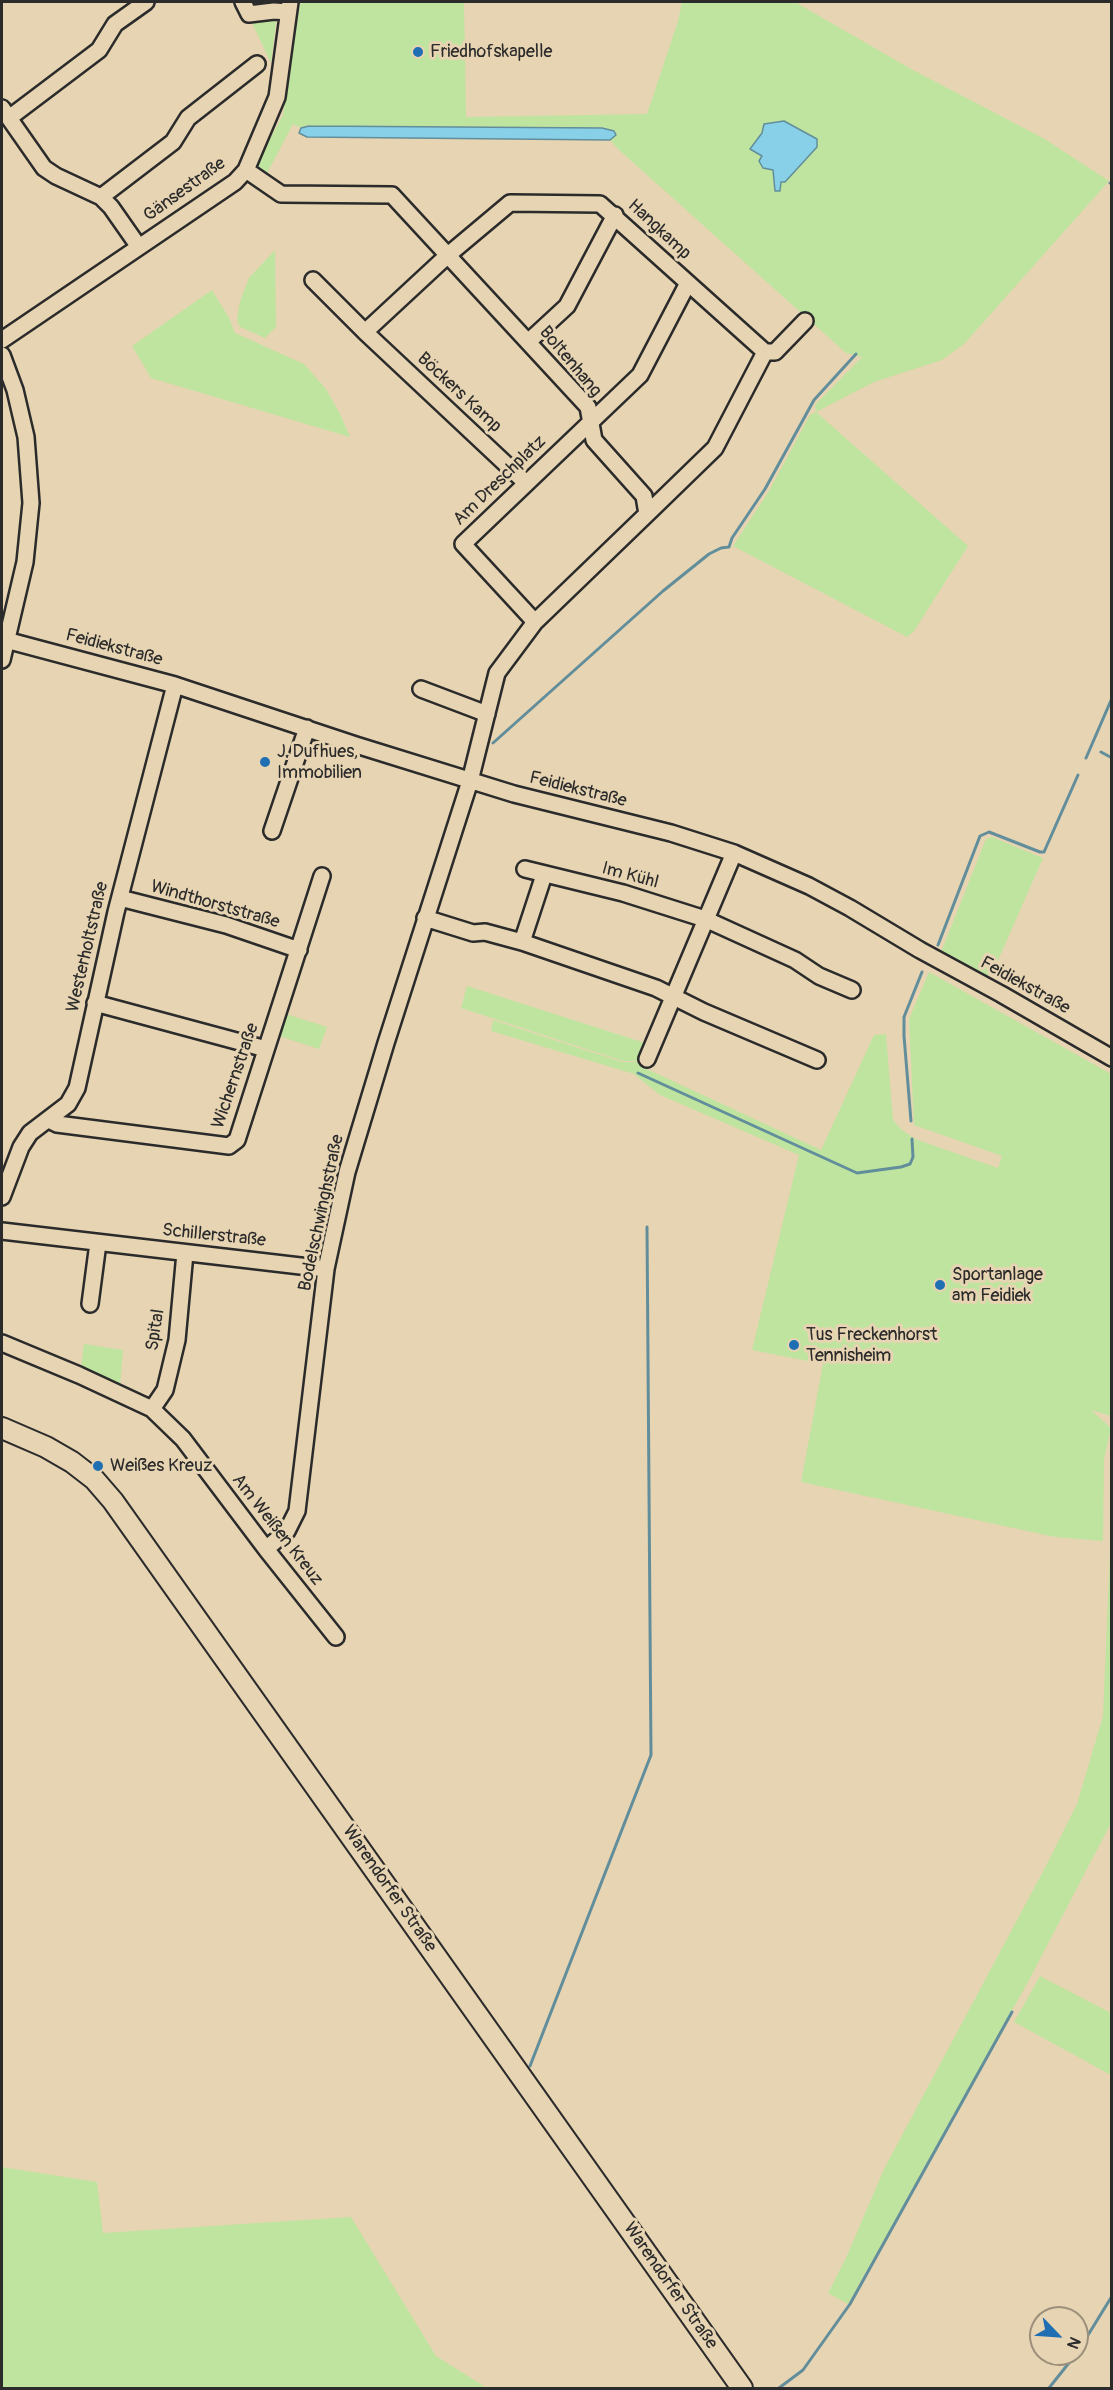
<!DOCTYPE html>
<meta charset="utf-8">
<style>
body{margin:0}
#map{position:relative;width:1113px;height:2390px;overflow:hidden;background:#e7d4b2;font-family:Pangolin,sans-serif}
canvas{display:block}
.frame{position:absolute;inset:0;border:3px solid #2b2b2b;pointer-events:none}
.north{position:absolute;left:1029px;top:2306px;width:60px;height:60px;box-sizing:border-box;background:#e7d4b2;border:2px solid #9c907c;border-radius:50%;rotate:115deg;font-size:16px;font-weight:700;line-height:24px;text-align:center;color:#2b2b2b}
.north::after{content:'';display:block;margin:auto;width:21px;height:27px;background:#1f6fb2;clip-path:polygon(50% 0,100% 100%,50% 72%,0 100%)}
</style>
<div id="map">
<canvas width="1113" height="2390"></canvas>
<div class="frame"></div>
<div class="north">N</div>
</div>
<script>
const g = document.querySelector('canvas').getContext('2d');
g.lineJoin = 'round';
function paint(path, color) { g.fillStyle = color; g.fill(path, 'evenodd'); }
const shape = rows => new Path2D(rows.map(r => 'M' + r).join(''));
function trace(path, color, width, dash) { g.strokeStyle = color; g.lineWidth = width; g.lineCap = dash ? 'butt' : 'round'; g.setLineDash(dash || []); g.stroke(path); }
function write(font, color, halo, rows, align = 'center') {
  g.font = font + ' Pangolin,sans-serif'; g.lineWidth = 6; g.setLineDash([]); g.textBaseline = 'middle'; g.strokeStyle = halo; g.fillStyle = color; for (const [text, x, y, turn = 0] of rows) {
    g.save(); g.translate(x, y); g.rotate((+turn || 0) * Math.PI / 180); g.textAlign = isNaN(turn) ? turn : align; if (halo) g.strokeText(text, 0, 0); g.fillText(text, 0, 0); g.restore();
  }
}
paint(shape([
 [300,2,464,2,466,117,647,114,678,21,682,2,795,2,911,69,1043,138,1109,181,964,344,942,360,874,382,816,412,968,546,914,631,907,637,733,546,769,491,810,415,816,412,815,405,862,357,846,353,618,149,610,140,616,135,602,128,309,126,301,128,293,124,266,175,254,168,283,115],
 [762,133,781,181,775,191,773,170,763,156,751,149],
 [277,14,271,63,250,19],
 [275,250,276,327,265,338,240,327,237,320,240,301,249,278],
 [212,290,229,318,235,333,304,364,326,389,340,414,350,437,151,378,132,346],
 [992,837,1043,858,992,974,985,976,941,952,986,839],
 [929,972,1111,1074,1111,1416,1091,1410,1111,1428,1104,1459,1103,1541,1055,1537,801,1482,823,1364,752,1350,799,1155,660,1095,634,1074,491,1031,493,1020,622,1062,643,1062,647,1069,821,1150,874,1035,886,1034,893,1120,901,1129,915,1139,998,1168,1002,1156,914,1125,909,1019],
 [467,986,645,1043,639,1061,623,1061,461,1008],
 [286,1014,327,1027,319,1049,279,1036],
 [84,1344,123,1350,120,1386,81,1367],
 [1111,1527,1111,1823,1029,1980,848,2304,828,2293,846,2258,884,2169,1048,1862,1077,1804,1103,1716],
 [1040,1976,1111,2013,1111,2075,1014,2022],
 [2,2167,97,2182,103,2233,351,2217,436,2356,487,2388,2,2388]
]), '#bfe49f');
const water = shape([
 [784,121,817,139,817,147,785,182,781,182,780,191,775,191,773,170,763,168,759,161,762,156,750,149,762,133,764,124,784,121],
 [309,126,602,128,614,131,616,135,610,140,307,137,299,133,301,128,309,126]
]);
paint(water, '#87d0e8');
trace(water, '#628e9c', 1.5);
trace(shape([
 [1110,183,1112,182],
 [493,743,663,591,709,554,721,548,729,547,732,538,765,489,814,400,856,354],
 [1101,752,1112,758],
 [1086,758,1112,698],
 [938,945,980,836,989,832,1040,852,1044,852,1078,775],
 [638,1073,857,1173,901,1167,910,1164,913,1157,912,1139],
 [911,1121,904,1036,904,1017,922,972],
 [530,2066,651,1755,647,1227],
 [1077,2353,1112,2296],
 [779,2388,803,2370,850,2304,1012,2012],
 [1049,2388,1076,2354]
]), '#628e9c', 3);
const minor = shape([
 [243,2,249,14,274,11,288,12],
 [2,108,44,168,56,176,101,197,111,207,139,247],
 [9,118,99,50,115,24,146,2],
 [246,170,281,194,392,195,588,407,594,440,644,496,647,514,535,622,497,673,470,781,386,1043,347,1172,326,1269,297,1511,287,1531,266,1549],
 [101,197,173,142,188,118,257,64],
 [313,280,365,332],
 [2,340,235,182,246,170,277,97,290,2],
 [528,342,567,306,615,215],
 [765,352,775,352,805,321],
 [2,355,15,390,26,437,31,503,25,562,2,660],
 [526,483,365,332,448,255,510,203,600,204,765,352,715,448,647,514],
 [535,622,463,544,640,375,688,283],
 [2,639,175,685,356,745,514,794,671,833,734,853,809,886,850,908,920,950,1001,994,1112,1058],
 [421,689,487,714],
 [272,831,307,728],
 [525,869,623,893,705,919,795,960,819,976,852,990],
 [120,898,226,925,299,950],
 [425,918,473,933,485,932,522,942,656,988,704,1012,817,1060],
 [522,942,544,875],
 [95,1003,266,1049],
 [647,1059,734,853],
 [49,1120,57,1124,229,1146,237,1140,322,876],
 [2,1197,21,1147,30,1133,68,1104,77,1088,116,912,175,685],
 [2,1231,326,1269],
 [90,1304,98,1243],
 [2,1343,79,1375,152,1409,183,1439,266,1549,336,1637],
 [152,1409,165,1390,177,1340,185,1253]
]);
const major = shape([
 [2,1428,46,1447,72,1462,94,1479,113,1501,742,2388]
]);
trace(minor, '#2b2b2b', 20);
trace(major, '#2b2b2b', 24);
trace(minor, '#e7d4b2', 15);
trace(major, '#e7d4b2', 20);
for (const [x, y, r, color] of [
 [418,52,6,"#1f6fb2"],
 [265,762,6,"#1f6fb2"],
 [940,1285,6,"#1f6fb2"],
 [794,1345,6,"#1f6fb2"],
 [98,1466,6,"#1f6fb2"]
]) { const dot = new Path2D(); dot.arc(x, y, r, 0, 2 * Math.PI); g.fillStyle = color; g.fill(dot); trace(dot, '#e7d4b2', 2); }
write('18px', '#2b2b2b', '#e7d4b2', [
 ["Friedhofskapelle",430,52],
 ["J. Dufhues,",277,752],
 ["Immobilien",277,773],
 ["Sportanlage",952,1275],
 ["am Feidiek",952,1296],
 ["Tus Freckenhorst",806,1335],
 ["Tennisheim",806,1356],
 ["Weißes Kreuz",110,1466]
], 'left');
write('18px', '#2b2b2b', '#e7d4b2', [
 ["Gänsestraße",185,190,-36],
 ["Hangkamp",659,230,43],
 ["Boltenhang",570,362,50],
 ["Böckers Kamp",459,393,43],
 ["Am Dreschplatz",500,481,-44],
 ["Feidiekstraße",114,648,15],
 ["Feidiekstraße",578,790,14],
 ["Im Kühl",630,876,15],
 ["Windthorststraße",215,905,16],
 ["Westerholtstraße",88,947,-77],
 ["Feidiekstraße",1025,986,29],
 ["Wichernstraße",236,1076,-71],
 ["Bodelschwinghstraße",322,1213,-78],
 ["Schillerstraße",214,1236,6],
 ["Spital",156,1330,-81],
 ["Am Weißen Kreuz",277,1530,52],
 ["Warendorfer Straße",389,1889,55],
 ["Warendorfer Straße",670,2286,55]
]);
</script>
